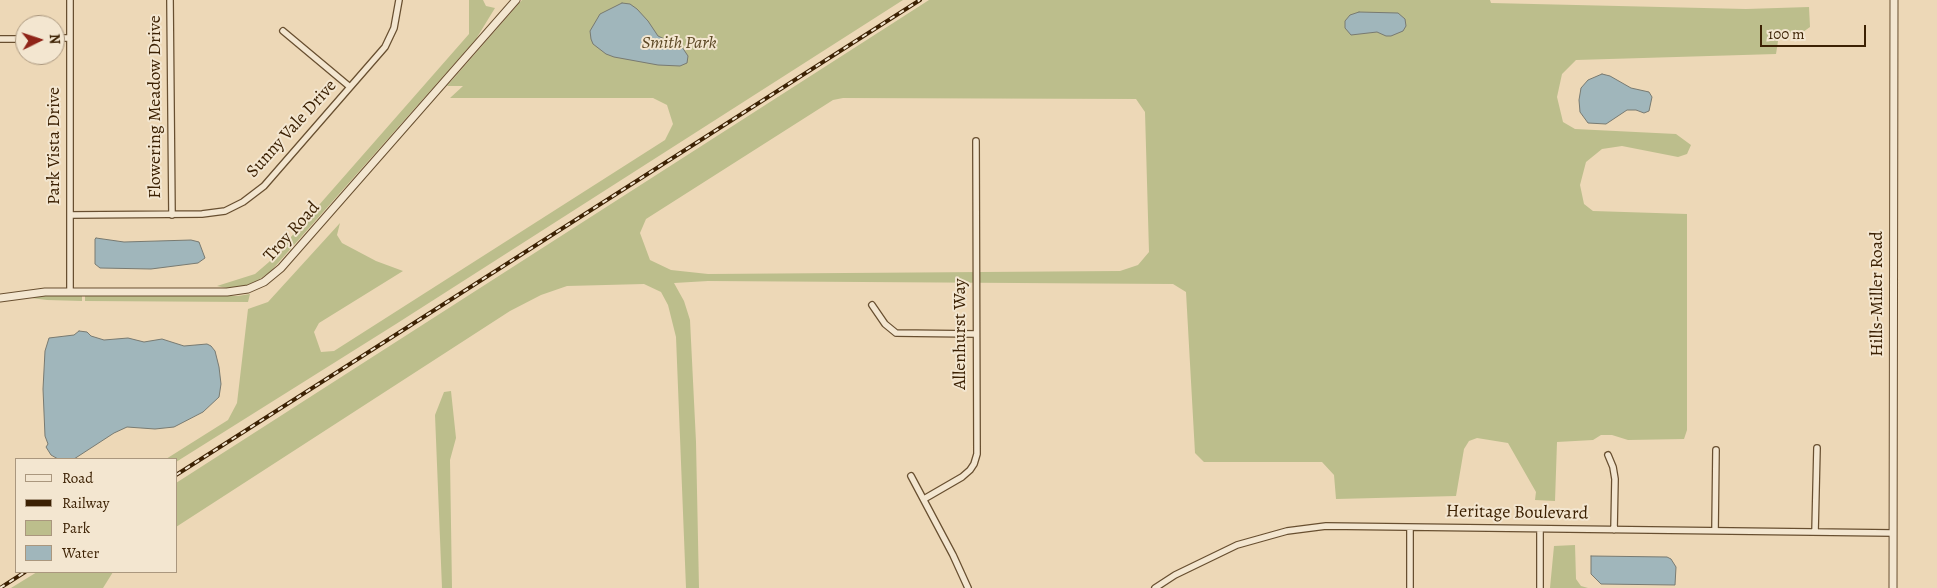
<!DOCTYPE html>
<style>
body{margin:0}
#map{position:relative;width:1937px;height:588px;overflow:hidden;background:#edd8b7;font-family:Alegreya,serif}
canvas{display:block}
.legend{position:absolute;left:15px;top:458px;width:162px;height:115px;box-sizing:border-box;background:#f3e6d0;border:1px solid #aa977e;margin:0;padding:6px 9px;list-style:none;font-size:15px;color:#3c2103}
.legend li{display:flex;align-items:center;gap:10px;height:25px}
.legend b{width:25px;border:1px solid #aa977e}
.north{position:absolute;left:15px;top:15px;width:50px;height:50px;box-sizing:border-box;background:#f3e6d0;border:1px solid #aa977e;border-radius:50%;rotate:86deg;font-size:14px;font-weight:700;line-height:20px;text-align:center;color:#3c2103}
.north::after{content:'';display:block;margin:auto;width:18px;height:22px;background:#8f2418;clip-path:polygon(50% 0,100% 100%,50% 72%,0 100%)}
.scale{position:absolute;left:1760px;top:25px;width:106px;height:22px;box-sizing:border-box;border:2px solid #3c2103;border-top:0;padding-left:6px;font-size:15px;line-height:18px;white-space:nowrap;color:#3c2103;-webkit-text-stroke:4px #f3e6d0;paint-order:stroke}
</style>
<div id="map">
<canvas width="1937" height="588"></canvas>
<ul class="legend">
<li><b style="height:6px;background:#f3e6d0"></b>Road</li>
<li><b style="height:6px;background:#3c2103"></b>Railway</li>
<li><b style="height:14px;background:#bcbe8c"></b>Park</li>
<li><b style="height:14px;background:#a0b6bb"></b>Water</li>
</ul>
<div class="north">N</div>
<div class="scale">100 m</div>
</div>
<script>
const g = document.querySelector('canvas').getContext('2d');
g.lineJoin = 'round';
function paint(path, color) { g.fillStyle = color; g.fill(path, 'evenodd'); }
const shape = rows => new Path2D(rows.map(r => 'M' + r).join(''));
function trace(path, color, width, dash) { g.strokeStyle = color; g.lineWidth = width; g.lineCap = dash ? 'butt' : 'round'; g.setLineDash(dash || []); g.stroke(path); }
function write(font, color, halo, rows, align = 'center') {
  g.font = font + ' Alegreya,serif'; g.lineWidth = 4; g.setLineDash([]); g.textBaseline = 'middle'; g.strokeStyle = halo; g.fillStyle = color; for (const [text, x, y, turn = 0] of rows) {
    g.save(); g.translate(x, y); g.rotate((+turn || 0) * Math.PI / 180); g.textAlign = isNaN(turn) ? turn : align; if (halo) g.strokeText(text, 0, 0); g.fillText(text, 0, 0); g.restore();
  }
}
paint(shape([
 [469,0,483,0,486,6,495,8,476,39,271,271,257,281,245,286,227,288,217,286,255,274,269,262,469,34],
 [522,0,903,0,396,324,176,462,176,459,166,459,228,420,237,403,248,309,268,302,340,223,337,235,342,243,376,261,403,271,319,323,314,332,321,352,334,351,665,140,673,124,667,105,653,98,450,98,463,86,447,86],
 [929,0,1490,0,1491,3,1746,9,1809,7,1810,27,1803,32,1779,35,1776,54,1576,60,1562,74,1557,97,1563,122,1575,129,1676,134,1691,145,1687,154,1678,157,1622,146,1602,149,1586,162,1580,185,1584,204,1593,211,1687,214,1687,430,1684,439,1628,440,1612,435,1601,435,1593,440,1557,442,1555,501,1535,500,1536,492,1508,443,1477,438,1469,441,1464,449,1456,496,1336,499,1334,475,1322,462,1204,462,1195,453,1186,292,1173,284,708,281,674,283,684,301,690,320,696,442,699,588,686,588,676,337,668,305,661,292,644,284,567,286,541,295,510,311,176,527,176,483],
 [843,98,1136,99,1145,112,1149,252,1138,265,1120,271,708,274,671,270,650,260,640,233,646,219,833,100],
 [250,294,248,302,85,301,85,295,238,296],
 [82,295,82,301,47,300,31,298,31,296],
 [451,391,456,438,450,460,452,588,442,588,435,415,444,392],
 [1575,545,1576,579,1581,586,1588,588,1550,588,1554,546],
 [37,572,113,572,103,588,11,588]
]), '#bcbe8c');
const water = shape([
 [622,3,630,4,637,9,648,21,658,36,682,47,688,56,687,63,680,66,658,65,614,57,606,54,593,44,591,39,590,31,600,14,622,3],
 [1359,12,1398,13,1405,19,1406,26,1403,31,1391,36,1386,36,1377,32,1351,35,1345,28,1345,21,1350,15,1359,12],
 [1602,74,1610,76,1631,88,1649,92,1652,97,1649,111,1644,113,1636,110,1627,110,1606,124,1588,123,1580,112,1579,100,1581,88,1588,80,1602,74],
 [96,238,124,242,191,240,199,242,205,258,198,263,151,269,100,268,95,264,95,239,96,238],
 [79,331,87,332,91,336,104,340,128,338,144,342,162,339,184,346,207,344,211,346,215,351,219,367,221,384,219,397,203,412,174,427,155,429,127,427,114,433,74,459,58,459,51,455,46,447,48,444,45,436,43,389,45,351,49,338,74,335,79,331],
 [1591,556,1667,557,1671,559,1676,567,1675,585,1601,584,1591,574,1591,556]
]);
paint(water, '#a0b6bb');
trace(water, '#787a71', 1);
const minor = shape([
 [70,0,70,292],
 [170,0,172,215],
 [283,31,350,87],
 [55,38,70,38],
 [0,39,25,39],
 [70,215,202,214,225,211,243,202,264,186,385,47,394,28,399,0],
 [872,305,885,324,896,333,976,334],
 [1608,455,1613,467,1615,479,1614,530],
 [911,476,953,555,968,588],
 [924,499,962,477,970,470,974,464,977,454,976,141],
 [1410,528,1410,588],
 [1540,529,1540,588],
 [1715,531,1716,450],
 [1815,532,1817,448],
 [1155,588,1175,575,1237,545,1287,531,1326,526,1893,533]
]);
const tertiary = shape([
 [0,298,45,292,227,292,248,289,264,282,281,268,516,0],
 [1893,588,1894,0]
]);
trace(minor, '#684f30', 8);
trace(tertiary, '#684f30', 9);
trace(minor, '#f3e6d0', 5.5);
trace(tertiary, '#f3e6d0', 7);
const rail = shape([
 [176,475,920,0],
 [0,588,25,572]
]);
trace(rail, '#3c2103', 4);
trace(rail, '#f3e6d0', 2, [5.5]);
write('italic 18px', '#5c4825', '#f3e6d0', [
 ["Smith Park",679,44]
]);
write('18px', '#3c2103', '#f3e6d0', [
 ["Flowering Meadow Drive",156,107,-90],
 ["Sunny Vale Drive",292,129,-48],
 ["Park Vista Drive",55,146,-90],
 ["Troy Road",292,232,-48],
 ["Hills-Miller Road",1878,294,-90],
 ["Allenhurst Way",961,334,-90],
 ["Heritage Boulevard",1517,513,1]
]);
</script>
